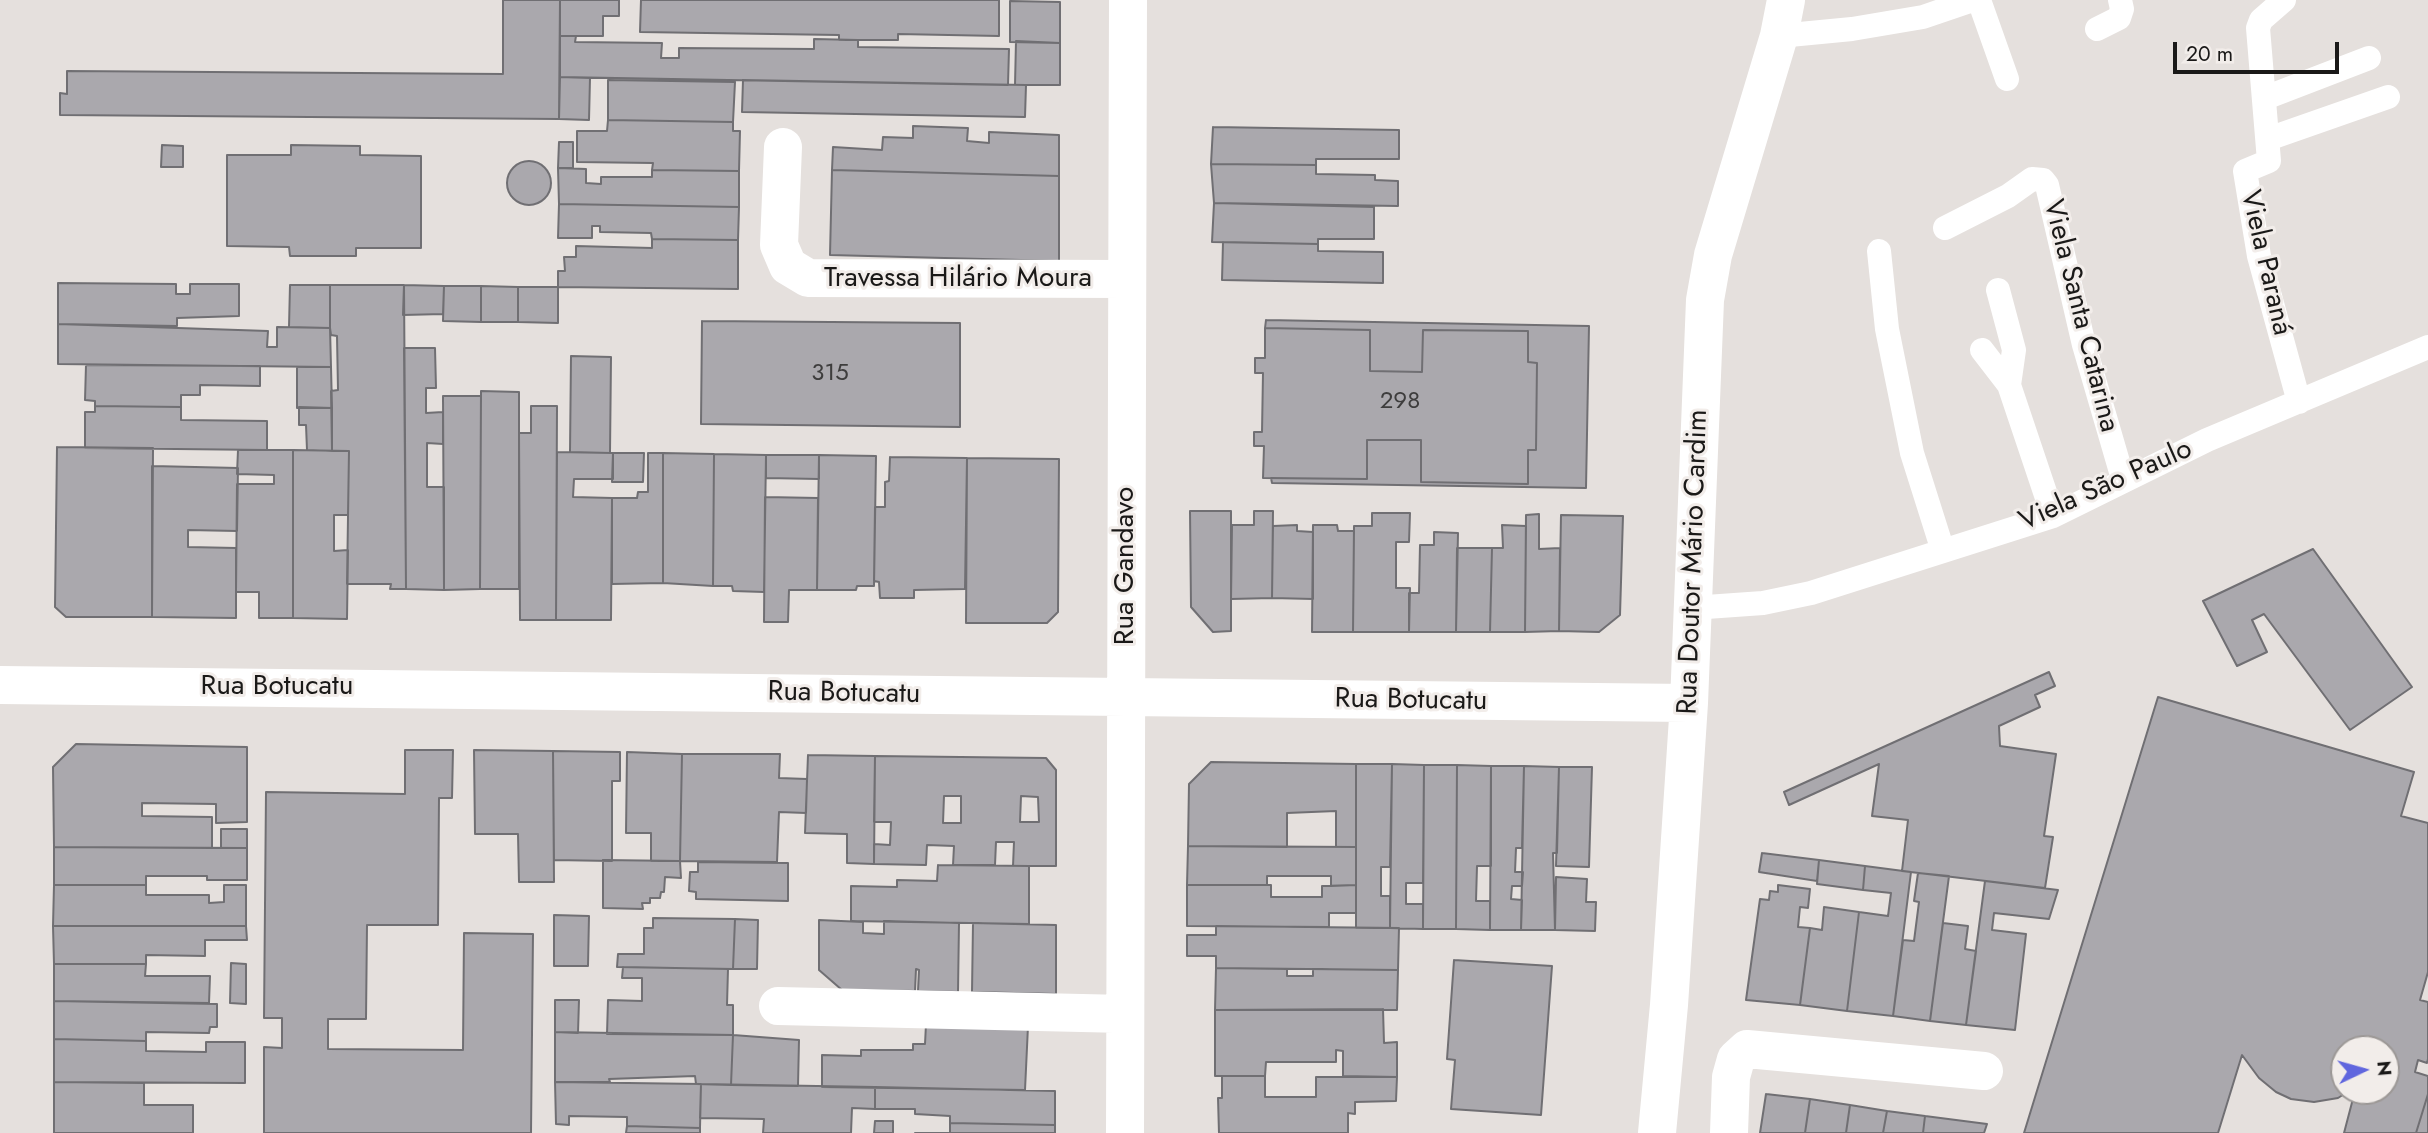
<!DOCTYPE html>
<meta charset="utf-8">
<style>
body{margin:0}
#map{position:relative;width:2428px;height:1133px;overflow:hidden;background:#e5e0dd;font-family:Jost,sans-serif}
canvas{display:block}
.north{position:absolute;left:2330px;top:1035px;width:70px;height:70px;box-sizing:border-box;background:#f2edea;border:2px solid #9c9896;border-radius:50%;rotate:85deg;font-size:19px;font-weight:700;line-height:28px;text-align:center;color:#1a1918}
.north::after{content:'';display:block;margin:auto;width:24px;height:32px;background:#6066de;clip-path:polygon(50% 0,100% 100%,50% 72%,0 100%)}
.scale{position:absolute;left:2173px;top:42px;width:166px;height:32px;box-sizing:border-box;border:4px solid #1a1918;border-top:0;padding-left:9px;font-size:21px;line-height:24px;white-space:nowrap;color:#1a1918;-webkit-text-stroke:5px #f2edea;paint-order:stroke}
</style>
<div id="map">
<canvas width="2428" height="1133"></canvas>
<div class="north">N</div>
<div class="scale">20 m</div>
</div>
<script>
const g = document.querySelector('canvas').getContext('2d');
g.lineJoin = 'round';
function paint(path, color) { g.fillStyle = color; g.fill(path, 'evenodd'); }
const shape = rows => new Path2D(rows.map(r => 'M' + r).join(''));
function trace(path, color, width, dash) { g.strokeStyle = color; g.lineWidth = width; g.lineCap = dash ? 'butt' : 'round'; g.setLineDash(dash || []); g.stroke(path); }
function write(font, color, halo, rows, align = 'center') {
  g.font = font + ' Jost,sans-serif'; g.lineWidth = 6; g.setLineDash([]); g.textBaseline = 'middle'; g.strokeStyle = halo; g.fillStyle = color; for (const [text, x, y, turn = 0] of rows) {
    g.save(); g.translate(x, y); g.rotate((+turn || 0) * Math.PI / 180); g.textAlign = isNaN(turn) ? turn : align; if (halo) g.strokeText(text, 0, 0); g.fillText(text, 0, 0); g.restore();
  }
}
const building = shape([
 [503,0,560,0,559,119,60,115,60,93,67,94,67,71,503,74,503,0],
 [560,0,619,0,619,16,603,16,603,36,560,36,560,0],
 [641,0,999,0,999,36,898,34,898,40,839,40,839,35,640,32,641,0],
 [1010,1,1060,2,1060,43,1010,42,1010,1],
 [560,36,576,36,575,42,662,43,661,58,679,58,679,48,814,49,814,39,858,40,858,47,1009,49,1008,85,560,77,560,36],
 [1016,41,1060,43,1060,85,1015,85,1016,41],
 [560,77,590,78,589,120,559,119,560,77],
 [608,80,735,82,733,122,608,120,608,80],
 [743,80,1026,85,1025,117,742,112,743,80],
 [608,120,733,122,733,131,740,131,739,171,652,170,653,163,577,162,577,131,607,131,608,120],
 [913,126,968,128,967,141,989,143,989,132,1059,135,1059,176,832,170,833,147,882,150,883,137,913,138,913,126],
 [1213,127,1399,130,1399,159,1316,159,1316,165,1211,164,1213,127],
 [559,142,573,142,573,168,558,168,559,142],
 [162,145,183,146,183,167,161,167,162,145],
 [291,145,360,146,360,155,421,156,421,248,356,248,356,256,290,256,289,247,227,246,227,155,291,155,291,145],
 '507 183a22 22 0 1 1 44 0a22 22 0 1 1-44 0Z',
 [1211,164,1316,165,1316,174,1375,175,1375,180,1398,181,1398,206,1214,203,1211,164],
 [558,168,586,169,586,183,601,184,601,177,652,177,652,170,739,171,739,207,559,204,558,168],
 [832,170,1059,176,1059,261,830,255,832,170],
 [1214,203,1374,207,1374,239,1318,239,1318,244,1212,242,1214,203],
 [559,204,739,207,738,240,652,239,651,233,600,232,600,226,592,226,592,238,558,238,559,204],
 [652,239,738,240,738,289,558,287,558,271,565,271,564,257,576,257,576,246,652,248,652,239],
 [1223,242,1318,244,1318,251,1383,252,1383,283,1222,280,1223,242],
 [58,283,176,284,176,294,190,294,190,284,239,284,239,316,177,318,177,326,58,324,58,283],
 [290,285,330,285,330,328,289,327,290,285],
 [330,285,404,285,406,589,390,589,391,584,347,584,349,451,332,451,331,391,338,390,337,336,331,335,330,328,330,285],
 [404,285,444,286,443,314,403,315,404,285],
 [444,286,481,286,481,322,443,321,444,286],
 [481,286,518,287,518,322,481,322,481,286],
 [518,287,558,287,558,323,518,322,518,287],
 [1266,320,1589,326,1586,488,1272,483,1271,478,1367,479,1367,440,1421,440,1421,482,1528,484,1528,450,1536,450,1537,363,1528,362,1528,331,1423,330,1422,372,1370,371,1370,330,1265,328,1266,320],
 [702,321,960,323,960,427,701,424,702,321],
 [58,324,268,331,267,347,277,347,277,327,330,328,331,367,58,364,58,324],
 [1265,328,1370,330,1370,371,1422,372,1423,330,1528,331,1528,362,1537,363,1536,450,1528,450,1528,484,1421,482,1421,440,1367,440,1367,479,1263,478,1264,446,1254,446,1254,432,1262,432,1263,373,1255,373,1255,358,1265,358,1265,328],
 [404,348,435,348,436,388,426,388,426,413,443,412,443,444,427,443,427,487,444,487,444,590,406,589,404,348],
 [571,356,611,357,610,453,570,452,571,356],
 [86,365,260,366,260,386,200,385,200,395,181,395,181,407,95,406,95,401,85,400,86,365],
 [297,367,331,367,332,408,297,408,297,367],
 [481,391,519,392,519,589,480,589,481,391],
 [443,396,481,396,480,589,444,590,443,396],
 [95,406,181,407,181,420,267,421,267,450,85,448,85,412,95,412,95,406],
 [531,406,557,406,556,620,520,620,519,433,531,433,531,406],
 [299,407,332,408,332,451,307,450,306,425,299,425,299,407],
 [57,447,153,448,152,617,66,617,55,607,57,447],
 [238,450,293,450,293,618,259,618,259,592,236,592,237,484,274,484,274,475,237,474,238,450],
 [293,450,349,451,348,515,334,515,334,551,348,550,347,619,293,618,293,450],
 [557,452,613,453,613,479,574,479,573,497,612,498,611,620,556,620,557,452],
 [613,453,644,453,643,482,612,482,613,453],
 [648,453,663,453,663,583,612,584,612,498,637,498,638,492,648,492,648,453],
 [663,453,714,454,713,586,663,583,663,453],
 [714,454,766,455,764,592,733,591,732,586,713,586,714,454],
 [766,455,819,455,819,479,766,478,766,455],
 [819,455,876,456,874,586,857,586,856,590,817,590,819,455],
 [890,457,967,458,965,589,914,590,914,598,880,598,879,582,874,581,875,507,885,507,885,482,889,481,890,457],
 [967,458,1059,459,1058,612,1047,623,966,623,967,458],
 [152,466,238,468,237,531,188,530,188,547,236,548,236,618,152,617,152,466],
 [765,497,818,498,817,590,789,590,788,622,764,622,765,497],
 [1190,511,1231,511,1231,631,1213,632,1191,607,1190,511],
 [1254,511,1273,511,1272,598,1231,599,1232,525,1254,525,1254,511],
 [1372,513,1410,513,1409,542,1396,542,1396,588,1410,588,1409,632,1353,632,1354,526,1372,526,1372,513],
 [1539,514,1539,549,1560,548,1559,631,1525,632,1526,515,1539,514],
 [1561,515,1623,516,1620,615,1599,632,1559,631,1561,515],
 [1297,525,1297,531,1313,532,1313,599,1272,598,1273,526,1297,525],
 [1313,525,1337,525,1338,531,1354,531,1353,632,1312,632,1313,525],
 [1502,525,1526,526,1525,632,1490,632,1492,548,1503,548,1502,525],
 [1434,532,1458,533,1456,632,1409,632,1409,593,1419,593,1420,545,1434,545,1434,532],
 [1457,548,1492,548,1490,632,1456,632,1457,548],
 [2313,549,2412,687,2350,730,2264,614,2252,620,2267,652,2237,666,2203,601,2313,549],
 [2049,672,2055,686,2035,695,2040,707,1999,726,2000,746,2056,754,2044,836,2053,837,2045,888,1902,871,1908,820,1872,816,1879,764,1789,805,1784,792,2049,672],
 [2158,697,2414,772,2401,816,2428,823,2428,972,2420,1000,2428,1002,2428,1059,2427,1063,2418,1060,2415,1072,2428,1076,2428,1094,2416,1133,2344,1133,2355,1091,2386,1091,2386,1049,2344,1049,2344,1091,2349,1091,2338,1098,2314,1102,2291,1099,2276,1092,2259,1078,2242,1055,2218,1133,2024,1133,2158,697],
 [76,744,247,747,247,822,216,823,216,804,142,803,142,816,212,817,212,848,54,847,53,767,76,744],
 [405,750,453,750,452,798,439,798,438,925,367,925,366,1019,328,1019,328,1049,463,1050,464,933,533,934,531,1133,264,1133,264,1047,282,1048,282,1018,264,1018,266,792,405,794,405,750],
 [474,750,553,751,554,882,519,882,518,834,475,834,474,750],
 [553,751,620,752,620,781,612,781,612,861,554,860,553,751],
 [627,752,682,754,680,861,651,861,651,833,626,833,627,752],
 [682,754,780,754,779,778,807,779,806,813,779,812,777,862,680,861,682,754],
 [808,755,875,756,874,864,847,863,847,834,805,833,808,755],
 [875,756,1046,758,1056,770,1056,866,1013,866,1014,842,996,842,995,865,953,865,954,846,927,845,926,865,874,864,874,844,890,845,891,822,874,822,875,756],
 [944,796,961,796,961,823,943,823,944,796],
 [1021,796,1038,797,1039,822,1020,822,1021,796],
 [1211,762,1356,764,1356,847,1336,847,1336,811,1287,813,1287,847,1188,846,1189,784,1211,762],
 [1356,764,1392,764,1390,867,1381,867,1381,896,1390,896,1390,928,1356,928,1356,764],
 [1392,764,1424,765,1423,883,1406,883,1406,904,1423,904,1423,929,1390,928,1392,764],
 [1424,765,1457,765,1456,929,1423,929,1424,765],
 [1457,765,1491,766,1491,866,1477,866,1476,901,1490,901,1490,930,1456,929,1457,765],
 [1491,766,1524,766,1522,848,1516,848,1515,872,1523,872,1522,886,1512,886,1511,899,1522,900,1521,930,1490,930,1491,766],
 [1524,766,1559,767,1557,853,1553,853,1555,930,1521,930,1524,766],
 [1559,767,1592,767,1589,867,1556,866,1559,767],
 [221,829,247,829,247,848,221,848,221,829],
 [1188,846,1356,847,1356,885,1331,886,1331,876,1267,876,1267,885,1187,885,1188,846],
 [54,847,247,848,247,880,207,880,207,876,146,876,146,885,54,885,54,847],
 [1762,853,1819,860,1817,881,1759,872,1762,853],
 [603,860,680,861,681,878,665,877,664,892,661,892,660,898,650,898,650,903,642,903,643,909,603,908,603,860],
 [1819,860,1865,866,1863,890,1817,884,1819,860],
 [698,862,788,863,788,901,696,899,696,892,689,891,690,872,698,872,698,862],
 [938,865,1029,866,1029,924,851,921,851,886,897,887,897,880,937,881,938,865],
 [1865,866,1911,872,1893,1016,1847,1011,1859,912,1888,916,1891,893,1863,890,1865,866],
 [1918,873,1949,876,1930,1021,1893,1016,1903,940,1914,941,1919,902,1914,901,1918,873],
 [1556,877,1587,879,1586,902,1596,902,1595,931,1555,930,1556,877],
 [1985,881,2058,890,2049,919,1994,913,1992,930,2026,934,2015,1030,1966,1025,1985,881],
 [54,885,146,885,146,895,209,895,209,903,224,902,224,885,246,885,246,926,53,926,54,885],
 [1187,885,1271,885,1271,897,1322,897,1322,886,1356,885,1356,913,1329,913,1329,927,1187,926,1187,885],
 [1778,885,1810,889,1808,908,1800,907,1798,927,1810,928,1800,1005,1746,1000,1760,899,1769,900,1770,891,1778,892,1778,885],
 [1824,907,1859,912,1847,1011,1800,1005,1810,928,1822,930,1824,907],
 [554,915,589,916,588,966,554,966,554,915],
 [653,918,735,919,733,969,617,967,618,954,644,954,644,928,653,928,653,918],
 [735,919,758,920,757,969,733,969,735,919],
 [819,920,863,922,863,933,884,934,884,921,959,923,958,992,918,991,919,970,916,969,915,991,842,990,819,970,819,920],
 [973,923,1056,925,1056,994,972,992,973,923],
 [1943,923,1968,926,1965,949,1976,951,1966,1025,1930,1021,1943,923],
 [53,926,246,926,247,940,205,940,205,956,146,955,146,964,54,964,53,926],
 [1216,926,1399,928,1398,970,1216,968,1216,956,1187,956,1187,935,1216,935,1216,926],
 [1454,960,1552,966,1541,1115,1451,1109,1455,1060,1447,1059,1454,960],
 [231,963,246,964,246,1004,230,1003,231,963],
 [54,964,146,964,145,976,210,976,209,1003,54,1001,54,964],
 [623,967,728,969,727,1005,733,1005,733,1035,607,1034,608,1000,642,1001,642,978,622,978,623,967],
 [1216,968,1287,969,1287,976,1313,976,1313,969,1398,970,1397,1010,1215,1010,1216,968],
 [555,1000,579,1000,578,1033,555,1032,555,1000],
 [54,1001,217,1004,217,1027,210,1027,209,1033,146,1032,146,1041,54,1039,54,1001],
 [1383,1009,1384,1043,1397,1042,1397,1077,1343,1076,1343,1051,1336,1050,1336,1062,1266,1062,1265,1076,1215,1076,1215,1010,1383,1009],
 [926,1024,1028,1026,1025,1090,822,1087,822,1055,861,1056,861,1050,913,1050,913,1044,925,1044,926,1024],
 [555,1032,733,1035,731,1085,696,1084,695,1076,609,1079,610,1082,555,1082,555,1032],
 [733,1035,799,1040,798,1086,731,1085,733,1035],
 [54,1039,146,1041,146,1051,206,1052,206,1042,245,1042,245,1083,54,1082,54,1039],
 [1222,1076,1265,1076,1265,1097,1316,1097,1316,1077,1397,1077,1396,1101,1355,1102,1355,1114,1348,1113,1348,1133,1219,1133,1218,1098,1222,1098,1222,1076],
 [54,1082,144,1083,144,1105,193,1105,193,1133,54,1133,54,1082],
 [555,1082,701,1084,700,1128,627,1126,627,1117,569,1116,569,1125,556,1124,555,1082],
 [701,1084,875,1087,875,1109,852,1108,851,1133,763,1133,764,1119,700,1118,701,1084],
 [875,1087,1055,1091,1055,1125,950,1123,950,1116,915,1114,915,1109,875,1109,875,1087],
 [1766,1094,1810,1099,1805,1133,1760,1133,1766,1094],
 [2428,1094,2428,1133,2416,1133,2428,1094],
 [1810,1099,1850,1105,1846,1133,1805,1133,1810,1099],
 [1850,1105,1887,1111,1883,1133,1846,1133,1850,1105],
 [1887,1111,1925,1116,1923,1133,1883,1133,1887,1111],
 [1925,1116,1987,1124,1984,1133,1923,1133,1925,1116],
 [875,1121,893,1121,893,1133,874,1133,875,1121],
 [950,1123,1055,1125,1055,1133,915,1133,950,1133,950,1123],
 [627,1126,700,1128,700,1133,626,1133,627,1126]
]);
paint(building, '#aaa8ad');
trace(building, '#706f73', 2);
trace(shape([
 [1979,0,2007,79],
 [2284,0,2261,20,2258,28,2269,161,2245,171,2259,256,2299,402],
 [2097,29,2119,18,2122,9,2120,0],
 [1779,36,1852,29,1923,17,1973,0],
 [2265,98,2369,58],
 [2268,139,2388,97],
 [1945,228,2008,196,2032,179,2043,180,2047,185,2084,345,2123,479],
 [1879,251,1887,329,1912,453,1943,551],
 [1998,290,2014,350,2009,385,2053,516],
 [1982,350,2009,385],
 [1692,608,1763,603,1811,593,2053,516,2207,440,2428,347]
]), '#fff', 24);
trace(shape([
 [783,147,779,245,788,266,808,278,1127,279],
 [0,685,1689,703],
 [778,1006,1125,1014],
 [1125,1133,1128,0],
 [1657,1133,1669,1005,1689,703,1705,300,1713,255,1779,36,1786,0],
 [1729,1133,1731,1077,1736,1059,1747,1049,1984,1071]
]), '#fff', 38);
write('24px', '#3e3d3d', null, [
 ["315",830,374],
 ["298",1400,402]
]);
write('28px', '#1a1918', '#f2edea', [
 ["Viela Paraná",2265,263,77],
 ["Travessa Hilário Moura",958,279],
 ["Viela Santa Catarina",2080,316,76],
 ["Viela São Paulo",2106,486,-24],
 ["Rua Doutor Mário Cardim",1694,562,-88],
 ["Rua Gandavo",1126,566,-90],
 ["Rua Botucatu",277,687],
 ["Rua Botucatu",844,694,1],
 ["Rua Botucatu",1411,701,1]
]);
</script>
